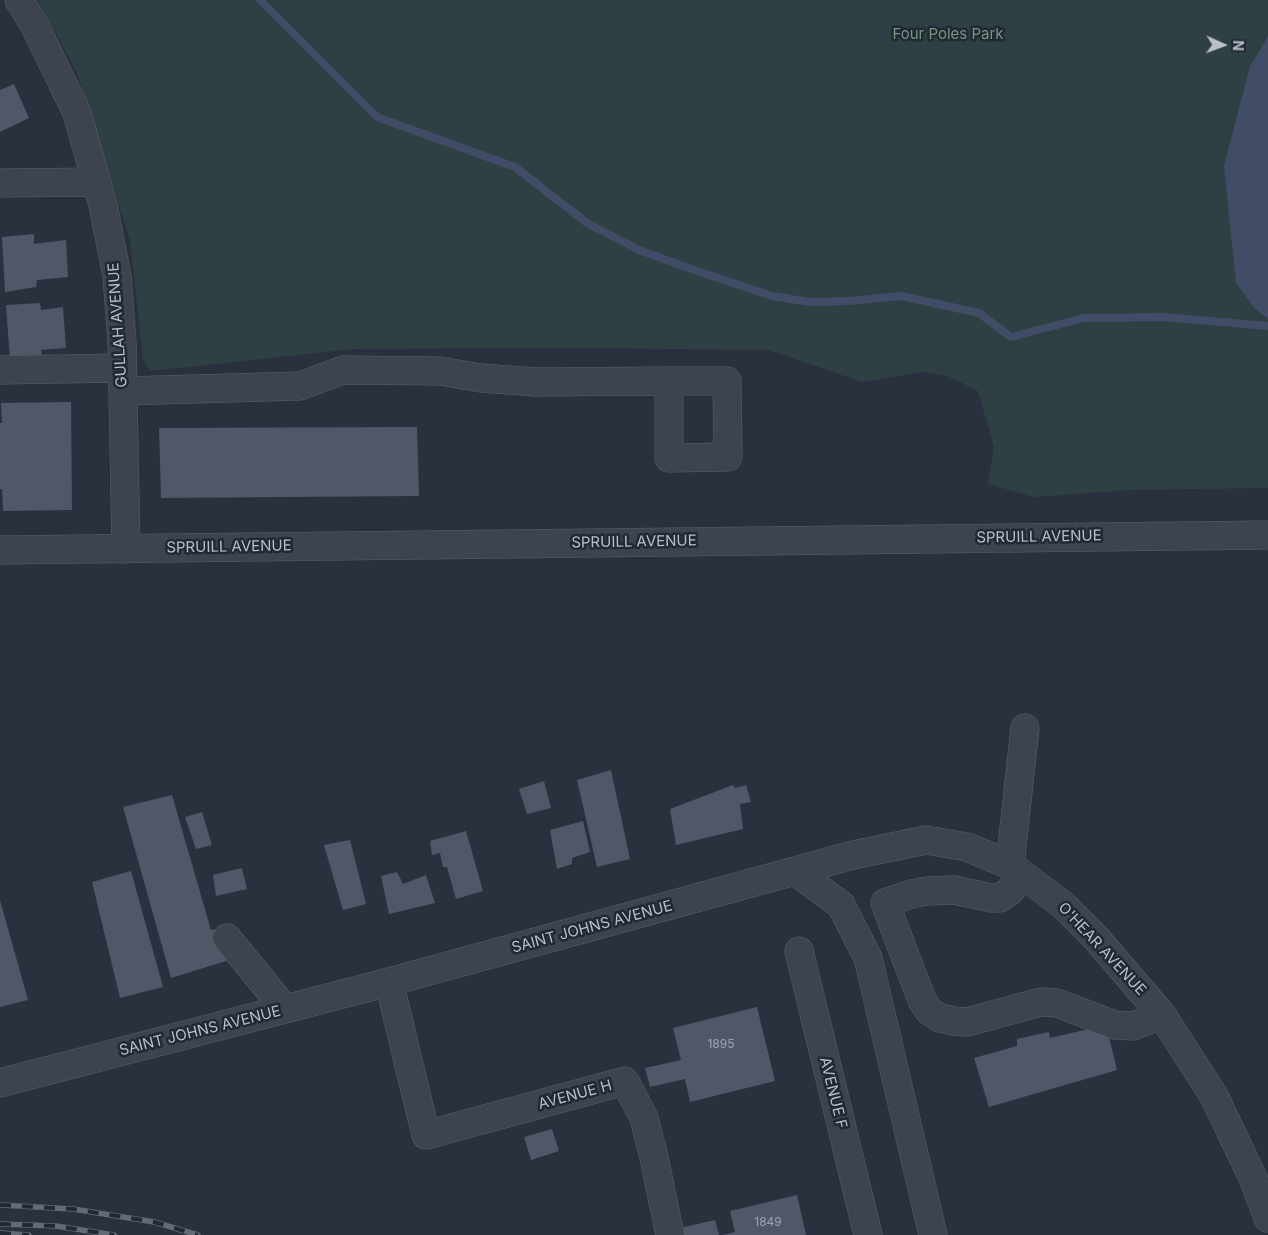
<!DOCTYPE html>
<style>
body{margin:0}
#map{position:relative;width:1268px;height:1235px;overflow:hidden;background:#29313e;font-family:Inter,sans-serif}
canvas{display:block}
.north{position:absolute;left:1198px;top:20px;width:50px;height:50px;-webkit-text-stroke:4px #222834;paint-order:stroke;rotate:92deg;font-size:14px;font-weight:700;line-height:20px;text-align:center;color:#b9bec9}
.north::after{content:'';display:block;margin:auto;width:18px;height:22px;background:#b9bec9;clip-path:polygon(50% 0,100% 100%,50% 72%,0 100%)}
</style>
<div id="map">
<canvas width="1268" height="1235"></canvas>
<div class="north">N</div>
</div>
<script>
const g = document.querySelector('canvas').getContext('2d');
g.lineJoin = 'round';
function paint(path, color) { g.fillStyle = color; g.fill(path, 'evenodd'); }
const shape = rows => new Path2D(rows.map(r => 'M' + r).join(''));
function trace(path, color, width, dash) { g.strokeStyle = color; g.lineWidth = width; g.lineCap = dash ? 'butt' : 'round'; g.setLineDash(dash || []); g.stroke(path); }
function write(font, color, halo, rows, align = 'center') {
  g.font = font + ' Inter,sans-serif'; g.lineWidth = 5; g.setLineDash([]); g.textBaseline = 'middle'; g.strokeStyle = halo; g.fillStyle = color; for (const [text, x, y, turn = 0] of rows) {
    g.save(); g.translate(x, y); g.rotate((+turn || 0) * Math.PI / 180); g.textAlign = isNaN(turn) ? turn : align; if (halo) g.strokeText(text, 0, 0); g.fillText(text, 0, 0); g.restore();
  }
}
paint(shape([
 [38,0,1268,0,1268,36,1250,66,1254,309,1268,319,1268,488,1130,490,1034,497,988,484,994,447,978,391,948,376,922,372,862,382,769,350,571,348,354,349,151,371,143,361,130,240,77,73]
]), '#2e4043');
paint(shape([
 [1268,36,1268,319,1255,309,1236,283,1224,166,1250,66]
]), '#414d66');
trace(shape([
 [260,0,377,117,515,167,587,223,639,250,697,271,772,296,809,302,850,301,901,296,979,313,1011,337,1084,318,1164,317,1268,326]
]), '#414d66', 8);
paint(shape([
 [14,84,29,118,0,132,0,90],
 [34,234,34,244,66,240,68,277,37,280,36,287,5,292,2,237],
 [40,303,41,310,63,307,66,348,41,350,42,357,10,360,6,305],
 [71,402,72,510,3,511,2,489,0,489,0,423,2,423,1,403],
 [417,427,419,496,161,498,159,428],
 [611,770,630,859,597,867,577,780],
 [544,781,551,808,527,814,519,789],
 [733,785,735,788,746,785,751,802,740,804,743,829,676,845,670,809],
 [172,795,211,930,218,929,226,961,171,978,123,807],
 [202,812,212,845,196,849,185,817],
 [583,821,590,852,572,858,572,864,557,869,550,830],
 [466,831,483,891,456,899,447,867,443,867,440,853,432,855,430,841],
 [350,840,366,904,343,910,324,845],
 [242,868,247,889,216,896,213,875],
 [131,871,163,987,120,998,92,882],
 [397,872,403,884,426,875,435,903,389,914,381,876],
 [0,900,28,1000,0,1007],
 [757,1007,775,1081,690,1102,685,1079,650,1087,645,1068,681,1060,673,1028],
 [1106,1025,1117,1070,989,1107,974,1058,1017,1046,1017,1039,1049,1032,1050,1038],
 [552,1129,559,1151,531,1160,524,1137],
 [797,1195,806,1235,723,1235,735,1232,730,1211],
 [715,1220,719,1235,682,1235,680,1228]
]), '#505767');
const minor = shape([
 [19,0,34,24,77,113,103,205,117,276,122,342,126,549],
 [0,183,96,182],
 [0,370,122,368],
 [123,391,300,386,343,370,440,371,481,378,536,382,669,381,727,381,728,457,669,458,669,381],
 [0,550,1268,535],
 [1010,865,1025,728],
 [795,871,853,855,926,840,967,847,1010,865,1063,905,1096,938,1162,1015,1214,1096,1253,1178,1268,1218],
 [1023,875,1010,891,1000,898,991,898,954,890,927,891,911,894,885,903,922,1000,929,1011,940,1018,954,1021,967,1022,1041,1002,1057,1003,1115,1025,1133,1026,1162,1015],
 [227,938,285,1009],
 [799,951,868,1235],
 [389,982,426,1135,625,1081,644,1118,653,1153,670,1235],
 [0,1083,389,982,795,871,841,905,868,958,933,1235]
]);
trace(minor, '#5b616c', 29);
trace(minor, '#3d434f', 28);
const rail = shape([
 [0,1205,73,1209,154,1222,198,1235],
 [0,1224,56,1226,114,1235],
 [0,1233,29,1235]
]);
trace(rail, '#626977', 5.5);
trace(rail, '#222834', 4, [11]);
write('12px', '#9fa4b0', null, [
 ["1895",721,1044],
 ["1849",768,1222]
]);
write('15px', '#73977f', '#222834', [
 ["Four Poles Park",948,34]
]);
write('15px', '#b9bec9', '#222834', [
 ["GULLAH AVENUE",118,325,-94],
 ["SPRUILL AVENUE",1039,537,-1],
 ["SPRUILL AVENUE",634,542,-1],
 ["SPRUILL AVENUE",229,547,-1],
 ["SAINT JOHNS AVENUE",592,927,-15],
 ["O'HEAR AVENUE",1102,949,47],
 ["SAINT JOHNS AVENUE",200,1031,-14],
 ["AVENUE F",833,1093,76],
 ["AVENUE H",575,1095,-15]
]);
</script>
